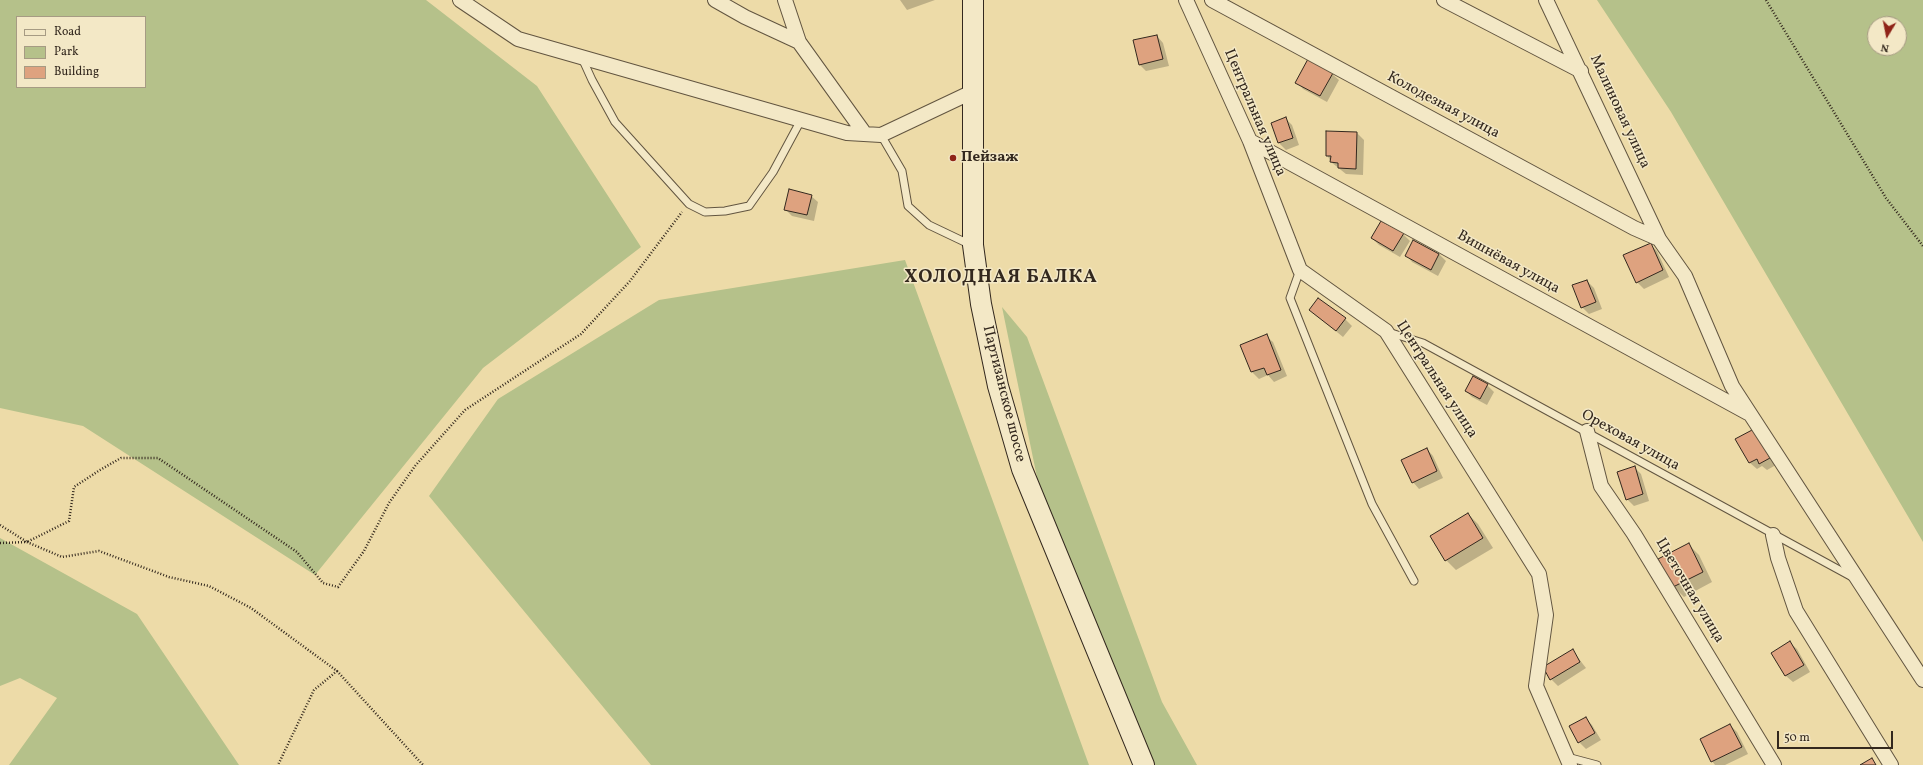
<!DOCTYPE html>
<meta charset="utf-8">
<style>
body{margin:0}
#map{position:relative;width:1923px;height:765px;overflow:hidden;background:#eddba8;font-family:Vollkorn,serif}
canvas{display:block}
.legend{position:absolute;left:16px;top:16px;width:130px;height:72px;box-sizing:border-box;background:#f3e8c6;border:1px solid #a69b83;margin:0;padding:5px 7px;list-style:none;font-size:12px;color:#33281e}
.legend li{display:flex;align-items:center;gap:8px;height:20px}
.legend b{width:20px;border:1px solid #a69b83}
.north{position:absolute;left:1867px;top:16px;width:40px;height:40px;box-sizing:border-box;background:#f3e8c6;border:1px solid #a69b83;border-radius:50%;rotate:190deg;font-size:11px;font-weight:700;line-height:16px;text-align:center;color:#33281e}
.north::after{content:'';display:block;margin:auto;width:14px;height:18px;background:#8f2418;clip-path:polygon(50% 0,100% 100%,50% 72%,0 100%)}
.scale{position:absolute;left:1777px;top:731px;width:116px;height:18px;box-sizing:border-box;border:2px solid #33281e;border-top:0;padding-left:5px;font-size:12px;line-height:14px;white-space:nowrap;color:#33281e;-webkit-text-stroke:3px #f3e8c6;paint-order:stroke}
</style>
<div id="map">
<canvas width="1923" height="765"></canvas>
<ul class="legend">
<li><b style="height:5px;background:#f3e8c6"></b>Road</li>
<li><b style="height:11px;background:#b5c18a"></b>Park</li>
<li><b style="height:11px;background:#dea27f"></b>Building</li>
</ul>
<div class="north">N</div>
<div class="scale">50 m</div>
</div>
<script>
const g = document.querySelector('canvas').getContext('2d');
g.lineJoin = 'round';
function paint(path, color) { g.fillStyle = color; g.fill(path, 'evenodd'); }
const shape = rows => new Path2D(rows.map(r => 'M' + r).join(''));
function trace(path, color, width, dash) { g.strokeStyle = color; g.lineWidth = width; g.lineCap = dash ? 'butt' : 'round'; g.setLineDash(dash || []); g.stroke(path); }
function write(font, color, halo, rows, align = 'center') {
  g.font = font + ' Vollkorn,serif'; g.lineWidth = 3; g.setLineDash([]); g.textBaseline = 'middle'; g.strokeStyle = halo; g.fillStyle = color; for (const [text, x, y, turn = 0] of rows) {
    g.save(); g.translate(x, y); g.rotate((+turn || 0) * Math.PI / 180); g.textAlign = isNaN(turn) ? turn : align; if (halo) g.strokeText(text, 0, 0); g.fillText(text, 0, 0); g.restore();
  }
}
paint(shape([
 [0,0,426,0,537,86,641,247,483,368,315,575,83,426,0,408],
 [17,17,145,17,145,87,17,87],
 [1597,0,1923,0,1923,542,1671,112],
 [1875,24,1899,24,1899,48,1875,48],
 [905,260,1089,765,651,765,429,496,498,399,659,300],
 [1002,307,1027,337,1162,702,1197,765,1152,765,1039,487],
 [0,538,137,614,239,765,9,765,57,698,20,678,0,686]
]), '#b5c18a');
paint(shape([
 [900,0,935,0,907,10],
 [1157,36,1163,43,1169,66,1146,71,1140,65],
 [1332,74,1339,80,1327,102,1303,89,1297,82],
 [1286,119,1292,125,1299,145,1286,150,1279,143,1272,123],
 [1327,132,1357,133,1364,140,1363,175,1346,174,1331,162,1327,155],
 [811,196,818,202,814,221,792,216,785,209],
 [1403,234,1410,241,1400,257,1379,245,1372,238],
 [1414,241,1439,254,1446,261,1438,276,1412,262,1406,255],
 [1650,244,1657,251,1669,277,1644,289,1637,282],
 [1587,281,1594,288,1602,309,1589,314,1582,307],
 [1310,310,1345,319,1352,326,1343,337],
 [1266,336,1273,342,1287,376,1274,382,1268,375,1259,379,1252,372,1241,346],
 [1487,385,1494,392,1487,405,1472,397,1466,391],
 [1760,436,1776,465,1767,470,1762,466,1757,469,1750,463],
 [1427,449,1433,456,1443,478,1419,489,1413,482],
 [1634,467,1641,474,1649,501,1634,506,1627,499],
 [1468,514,1478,524,1493,548,1456,570,1446,560],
 [1688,544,1699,555,1712,582,1684,597,1673,586],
 [1790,643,1797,649,1810,672,1793,682,1786,676,1773,653],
 [1572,650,1586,668,1558,686,1551,679],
 [1585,718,1592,725,1601,740,1586,749,1579,742],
 [1730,725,1737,732,1748,754,1725,765,1715,765,1712,761]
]), '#0003');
const building = shape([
 [1157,35,1163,59,1139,65,1133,40,1157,35],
 [1308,59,1333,73,1320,96,1295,83,1308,59],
 [1286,117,1293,138,1278,143,1271,123,1286,117],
 [1326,131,1357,132,1356,169,1338,168,1338,163,1330,162,1331,156,1326,156,1326,131],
 [789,189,812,195,807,215,784,210,789,189],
 [1381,221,1404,233,1393,251,1371,238,1381,221],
 [1413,240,1439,254,1431,270,1405,256,1413,240],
 [1651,243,1663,270,1636,283,1623,255,1651,243],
 [1587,280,1596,302,1581,308,1572,285,1587,280],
 [1318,298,1346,318,1336,331,1309,310,1318,298],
 [1267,334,1281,370,1267,375,1264,368,1251,372,1240,345,1267,334],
 [1473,376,1488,384,1480,399,1465,391,1473,376],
 [1754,429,1770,458,1759,464,1757,459,1749,463,1735,439,1754,429],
 [1427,448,1437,471,1412,483,1401,460,1427,448],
 [1635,466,1643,494,1626,500,1617,472,1635,466],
 [1468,513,1483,538,1445,561,1430,536,1468,513],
 [1689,543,1703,572,1673,587,1658,559,1689,543],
 [1790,641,1804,665,1785,676,1771,653,1790,641],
 [1573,649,1580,662,1550,680,1543,667,1573,649],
 [1586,717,1595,733,1578,743,1569,726,1586,717],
 [1730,724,1742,747,1711,762,1700,739,1730,724],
 [1872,758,1876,765,1860,765,1872,758]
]);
paint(building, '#dea27f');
trace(building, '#33281e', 1);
const service = shape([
 [582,58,592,80,615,122,689,204,705,212,725,211,749,206,773,172,801,120],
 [881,135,902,171,908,206,929,225,971,245],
 [1300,270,1290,298,1372,504,1414,581],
 [1388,332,1423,343,1854,578],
 [1567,757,1597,765]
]);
const minor = shape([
 [460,0,518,39,847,133,881,135,972,92],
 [715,0,745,17,799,42,865,134],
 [785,0,799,42],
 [1186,0,1250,141,1300,270,1386,331,1539,574,1546,615,1536,686,1570,765],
 [1212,0,1634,228,1659,239],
 [1444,0,1581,71],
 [1546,0,1659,239,1685,276,1732,386,1923,680],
 [1250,141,1748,413],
 [1587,431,1601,486,1634,534,1774,765],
 [1773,535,1778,558,1796,611,1891,765]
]);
const secondary = shape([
 [973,0,973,245,981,304,998,386,1022,469,1144,765]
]);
trace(service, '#625540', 9);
trace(minor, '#625540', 16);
trace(secondary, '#33281e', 22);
trace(shape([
 [1766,0,1886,198,1923,246],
 [0,525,27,542,69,521,74,487,100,470,121,458,158,458,297,552,323,583,338,587,364,551,389,503,415,466,465,410,581,334,630,281,682,212],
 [0,543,27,542,62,557,99,551,169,577,209,586,251,608,337,671,314,690,278,765],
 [337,671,423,765]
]), '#33281e', 2.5, [1, 2]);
trace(service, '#f3e8c6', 7);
trace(minor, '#f3e8c6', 14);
trace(secondary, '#f3e8c6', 20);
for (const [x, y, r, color] of [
 [953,158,4,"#8f2418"]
]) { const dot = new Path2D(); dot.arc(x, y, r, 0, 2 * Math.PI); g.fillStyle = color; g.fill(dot); trace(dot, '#f3e8c6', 1.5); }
write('15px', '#33281e', '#f3e8c6', [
 ["Колодезная улица",1443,106,28],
 ["Малиновая улица",1619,112,65],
 ["Центральная улица",1254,113,67],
 ["Вишнёвая улица",1508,263,29],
 ["Центральная улица",1436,380,57],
 ["Партизанское шоссе",1003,394,76],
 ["Ореховая улица",1630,441,29],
 ["Цветочная улица",1689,591,59]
]);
write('bold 15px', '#33281e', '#f3e8c6', [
 ["Пейзаж",961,158]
], 'left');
g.letterSpacing = '1px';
write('bold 19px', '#33281e', '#f3e8c6', [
 ["ХОЛОДНАЯ БАЛКА",1001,279]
]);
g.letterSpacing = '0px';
</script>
